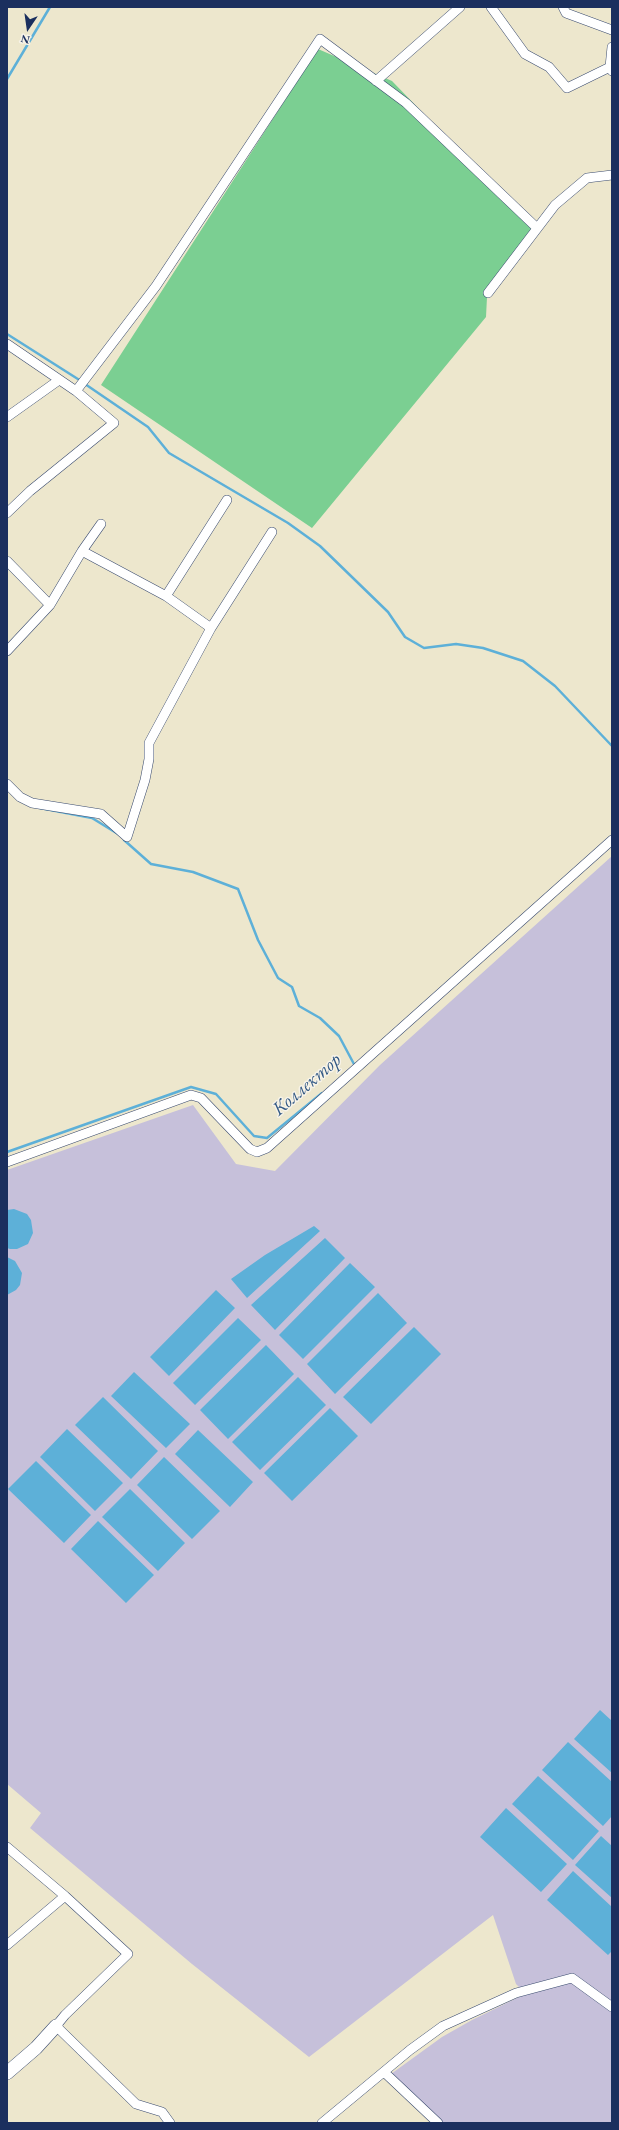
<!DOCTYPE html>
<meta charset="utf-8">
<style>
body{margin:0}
#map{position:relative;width:619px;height:2130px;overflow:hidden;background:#ede7cd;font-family:"EB Garamond",serif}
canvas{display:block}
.frame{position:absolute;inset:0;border:8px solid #1b2f5e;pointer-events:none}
.north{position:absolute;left:8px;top:8px;width:40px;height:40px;-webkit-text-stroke:3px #f7f3e8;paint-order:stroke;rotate:193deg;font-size:11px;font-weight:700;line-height:16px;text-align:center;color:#1b2f5e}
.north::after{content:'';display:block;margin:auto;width:14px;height:18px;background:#1b2f5e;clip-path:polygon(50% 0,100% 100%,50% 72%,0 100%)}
</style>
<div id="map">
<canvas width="619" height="2130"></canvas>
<div class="frame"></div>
<div class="north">N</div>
</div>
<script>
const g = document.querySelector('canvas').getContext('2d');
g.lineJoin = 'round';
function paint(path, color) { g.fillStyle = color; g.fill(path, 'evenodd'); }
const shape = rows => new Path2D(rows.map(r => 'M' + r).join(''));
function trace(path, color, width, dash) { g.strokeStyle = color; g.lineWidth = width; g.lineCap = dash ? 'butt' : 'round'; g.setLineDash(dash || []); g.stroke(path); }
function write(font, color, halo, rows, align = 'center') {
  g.font = font + ' "EB Garamond",serif'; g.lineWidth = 3; g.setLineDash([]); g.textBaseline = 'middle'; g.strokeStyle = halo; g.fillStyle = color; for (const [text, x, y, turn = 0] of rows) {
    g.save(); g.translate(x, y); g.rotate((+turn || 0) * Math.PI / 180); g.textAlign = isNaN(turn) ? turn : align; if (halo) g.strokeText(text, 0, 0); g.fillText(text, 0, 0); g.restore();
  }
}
paint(shape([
 [612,856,612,2123,443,2123,391,2074,442,2037,472,2020,519,1997,516,1988,520,1988,516,1984,493,1915,309,2057,192,1964,30,1828,41,1813,7,1784,7,1170,193,1105,236,1164,275,1171,380,1065]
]), '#c6c0da');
paint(shape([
 [318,49,392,81,539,233,487,297,486,317,312,528,101,385]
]), '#7bcf92');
paint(shape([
 [14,1209,27,1214,31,1220,33,1233,28,1244,17,1249,10,1249,7,1248,7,1210],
 [314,1226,320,1231,247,1298,231,1279,265,1255],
 [325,1238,345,1258,275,1330,251,1305],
 [7,1257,15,1261,22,1273,20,1285,16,1290,7,1295],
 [350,1263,375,1287,303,1359,279,1335],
 [216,1290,235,1308,169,1376,150,1357],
 [378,1293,407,1323,335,1394,307,1364],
 [238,1318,261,1340,195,1405,173,1383],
 [414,1327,441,1354,371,1424,343,1397],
 [266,1345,294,1374,228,1439,200,1410],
 [134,1372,190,1424,166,1448,111,1396],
 [298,1377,326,1405,260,1470,232,1442],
 [103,1397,158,1451,131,1479,75,1425],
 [330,1408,358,1436,292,1501,264,1473],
 [67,1429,123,1483,95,1511,40,1457],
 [198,1430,253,1482,230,1507,175,1454],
 [164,1457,220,1511,192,1539,137,1485],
 [36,1461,91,1515,64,1543,8,1489],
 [130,1489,185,1543,158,1571,102,1517],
 [98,1521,154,1575,126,1603,71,1549],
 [600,1710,612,1721,612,1773,574,1739],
 [568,1742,612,1782,612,1816,603,1826,542,1770],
 [538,1776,599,1831,573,1860,512,1804],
 [506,1808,567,1864,541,1892,480,1837],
 [601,1836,612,1846,612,1898,575,1865],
 [573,1871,612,1907,612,1951,608,1955,547,1900]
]), '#5db0d8');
trace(shape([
 [7,79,50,7],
 [7,334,81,381],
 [85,384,148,427,169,453,288,523,320,546,388,612,405,637,424,648,456,644,483,648,523,661,555,686,612,746],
 [40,808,92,818,118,834],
 [124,840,151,864,193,872,238,889,258,940,278,978,292,987,299,1006,320,1018,339,1036,355,1066],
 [7,1152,191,1087,216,1094,254,1136,267,1138,322,1093]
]), '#5db0d8', 2.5);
const street = shape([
 [491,7,525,54,549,67,567,88,610,67],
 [563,7,566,13,612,30],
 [612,47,610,67,612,71],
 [376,81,460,7],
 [488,293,555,205,587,178,612,175],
 [7,344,76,391,114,423,30,491,7,513],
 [76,391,156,286,320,39,406,103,537,228],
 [7,417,59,380],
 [82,551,166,596,211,628],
 [7,561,50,605],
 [166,596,227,500],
 [7,651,50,605,82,551,101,524],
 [7,784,20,797,32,803,101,814,127,837,145,780,149,759,149,743,211,628,272,532],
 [7,1162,191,1095,201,1098,250,1149,257,1152,267,1148,612,840],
 [7,1847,65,1896,128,1954,65,2015,56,2026,136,2104,162,2112,170,2123],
 [7,1945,65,1896],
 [384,2072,438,2123],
 [322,2123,410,2050,443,2026,516,1993,572,1978,612,2007]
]);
const secondary = shape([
 [7,2073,36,2048,56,2026]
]);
trace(street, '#3a4b6f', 10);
trace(secondary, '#3a4b6f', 14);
trace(street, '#fff', 9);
trace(secondary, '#fff', 13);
write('italic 19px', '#2f5683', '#f7f3e8', [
 ["Коллектор",307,1085,-41]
]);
</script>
